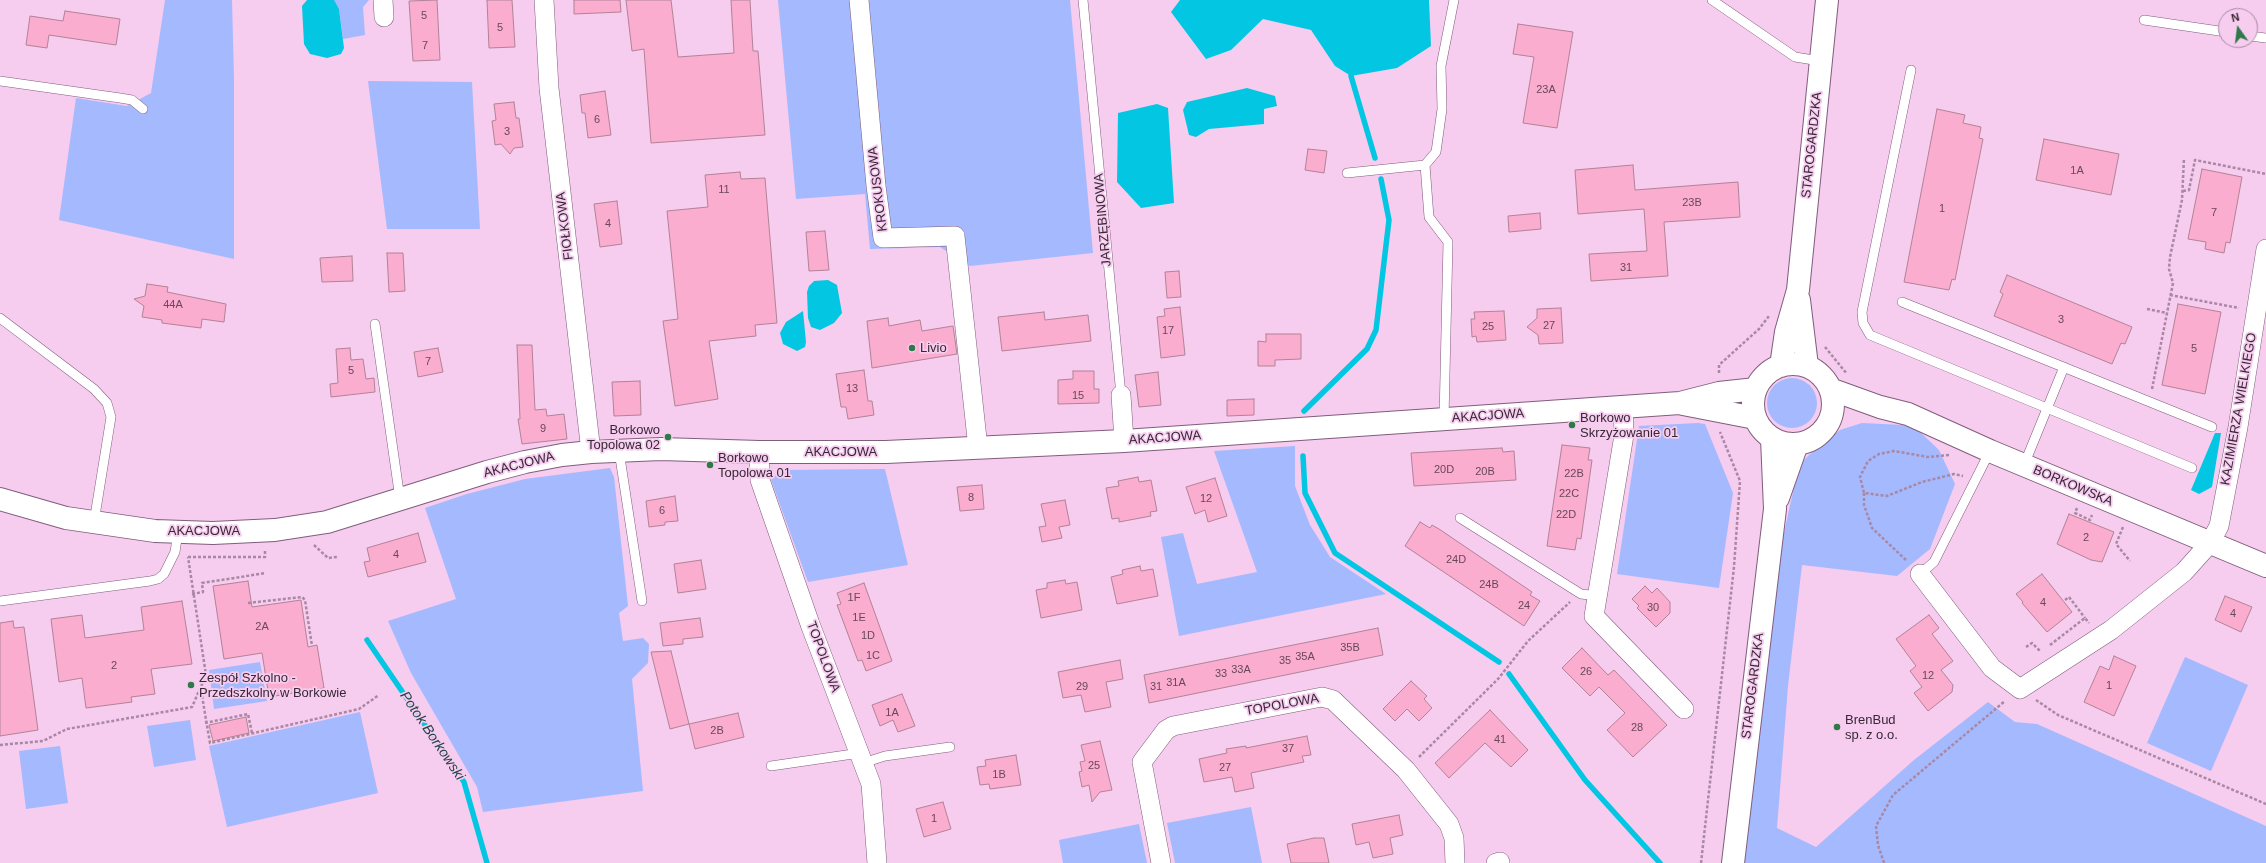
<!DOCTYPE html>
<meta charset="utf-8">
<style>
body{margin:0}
#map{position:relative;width:2266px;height:863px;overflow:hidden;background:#f6ccef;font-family:Arial,sans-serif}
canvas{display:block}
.north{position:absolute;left:2218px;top:8px;width:40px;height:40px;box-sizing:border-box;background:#f6ccef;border:1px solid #aa8aa5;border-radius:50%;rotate:346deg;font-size:11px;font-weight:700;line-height:16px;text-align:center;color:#372735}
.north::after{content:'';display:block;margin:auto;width:14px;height:18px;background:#2d7947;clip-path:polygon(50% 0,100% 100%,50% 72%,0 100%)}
</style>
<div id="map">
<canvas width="2266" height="863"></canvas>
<div class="north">N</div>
</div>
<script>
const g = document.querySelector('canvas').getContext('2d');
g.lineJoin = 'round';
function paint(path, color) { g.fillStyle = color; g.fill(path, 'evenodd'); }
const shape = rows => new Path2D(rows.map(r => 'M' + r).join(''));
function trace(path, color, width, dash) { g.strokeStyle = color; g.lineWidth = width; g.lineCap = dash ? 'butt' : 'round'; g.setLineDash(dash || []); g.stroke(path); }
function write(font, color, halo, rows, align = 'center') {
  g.font = font + ' Arial,sans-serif'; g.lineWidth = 3.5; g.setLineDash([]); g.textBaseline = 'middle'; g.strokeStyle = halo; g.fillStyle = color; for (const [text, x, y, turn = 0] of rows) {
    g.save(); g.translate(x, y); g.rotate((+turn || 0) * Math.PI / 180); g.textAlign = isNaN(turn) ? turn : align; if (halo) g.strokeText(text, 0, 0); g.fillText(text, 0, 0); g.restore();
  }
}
paint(shape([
 [165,0,232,0,234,79,234,259,59,220,76,98,127,106,151,93],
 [333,0,369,0,363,7,365,35,343,39,339,9],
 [778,0,1070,0,1093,253,970,266,940,247,870,249,865,194,796,199],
 [368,81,472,82,480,229,387,229],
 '1767 403a25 25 0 1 1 50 0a25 25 0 1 1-50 0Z',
 [1698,423,1705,424,1733,493,1719,588,1617,574,1639,426],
 [1862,423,1903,425,1919,431,1939,450,1955,484,1930,549,1897,576,1802,565,1788,686,1777,828,1816,847,1914,760,1988,702,2015,722,2037,724,2266,826,2266,863,1744,863,1779,556,1796,478,1802,462,1809,455,1840,430],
 [1295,446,1295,486,1310,525,1330,557,1386,594,1179,636,1161,537,1183,533,1197,584,1257,572,1214,451],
 [610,468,614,477,628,606,619,613,623,641,643,638,649,644,648,663,632,679,643,791,483,812,477,787,411,673,388,621,456,599,425,508,467,494,525,479],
 [885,469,908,565,808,582,771,480,781,470],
 [2185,657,2248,685,2211,771,2147,743],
 [260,662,267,701,214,709,209,670],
 [360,712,378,793,227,827,209,746],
 [190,720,196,760,154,767,147,726],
 [60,746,68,803,26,809,19,751],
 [1251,807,1262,863,1175,863,1167,823],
 [1139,824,1147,863,1063,863,1059,840]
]), '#a5b9ff');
paint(shape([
 [307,0,334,0,339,9,344,48,341,54,327,58,310,54,304,44,302,6],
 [1180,0,1429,0,1431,46,1397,68,1351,76,1335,66,1311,30,1263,19,1231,50,1206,59,1171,12],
 [1247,88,1275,96,1277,106,1264,109,1264,124,1209,129,1196,137,1189,135,1183,110,1187,102],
 [1157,104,1168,108,1174,203,1141,208,1117,182,1118,113],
 [828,280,837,285,842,313,834,323,820,330,811,327,808,318,807,292,809,286,814,281],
 [803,311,806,342,805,347,797,351,783,344,780,333,786,322],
 [2215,433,2221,433,2212,487,2199,494,2191,490]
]), '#03c7e2');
trace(shape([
 [1351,76,1375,158],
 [1304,411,1367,349,1376,330,1389,220,1381,179],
 [1303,456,1305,493,1335,553,1499,662],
 [367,640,464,782,487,863],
 [1509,674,1585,780,1660,863]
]), '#03c7e2', 5.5);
const building = shape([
 [437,0,440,60,413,61,409,1,437,0],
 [487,0,512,0,515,47,489,48,487,0],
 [574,0,620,0,621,12,574,14,574,0],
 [626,0,671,0,678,57,734,53,731,0,750,0,753,51,758,51,765,135,651,143,644,49,632,51,626,0],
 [65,11,120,19,116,45,49,35,47,48,26,45,30,16,63,21,65,11],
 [1518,24,1573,32,1557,128,1523,123,1534,57,1513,54,1518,24],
 [605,91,611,135,588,138,585,113,582,113,580,95,605,91],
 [514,102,516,118,519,118,523,147,514,148,510,154,501,144,495,145,492,121,496,120,494,104,514,102],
 [1937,109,1965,115,1963,123,1981,127,1979,138,1983,139,1955,280,1952,279,1949,290,1904,282,1937,109],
 [2044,139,2119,154,2111,195,2036,180,2044,139],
 [1308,149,1327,151,1324,173,1305,170,1308,149],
 [1633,165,1635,190,1738,182,1740,217,1664,222,1668,276,1591,281,1589,254,1647,251,1644,209,1578,214,1575,170,1633,165],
 [2202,169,2242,177,2230,243,2226,242,2224,253,2205,249,2206,242,2188,239,2202,169],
 [740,172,741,179,765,178,777,323,755,325,756,336,709,341,718,399,675,406,663,321,678,319,667,211,708,207,705,175,740,172],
 [617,201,622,244,600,247,594,204,617,201],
 [1540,213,1541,229,1509,232,1508,216,1540,213],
 [825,231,829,270,809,271,806,232,825,231],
 [387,253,403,253,405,291,389,292,387,253],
 [352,256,353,281,322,282,320,258,352,256],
 [1179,271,1181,297,1167,298,1165,272,1179,271],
 [2007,275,2132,327,2125,344,2121,343,2112,364,1994,316,2003,294,2000,292,2007,275],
 [147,284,168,287,167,292,226,304,224,322,202,319,201,328,162,323,162,320,142,317,144,306,134,299,145,296,147,284],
 [2178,304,2221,312,2205,394,2162,385,2178,304],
 [1180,307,1185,355,1161,358,1157,317,1165,316,1164,309,1180,307],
 [1561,308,1563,343,1539,344,1538,335,1527,327,1537,318,1537,309,1561,308],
 [1504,311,1506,340,1477,342,1476,336,1472,337,1471,319,1475,319,1474,312,1504,311],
 [1044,312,1045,320,1088,315,1091,341,1002,351,998,317,1044,312],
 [888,318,889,326,920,320,922,331,953,326,957,354,872,368,867,321,888,318],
 [1266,334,1301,334,1301,359,1275,360,1275,366,1258,366,1258,341,1266,342,1266,334],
 [517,345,532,345,535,410,546,409,547,416,564,414,567,439,522,444,518,419,520,419,517,345],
 [350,348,351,360,363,359,366,379,374,378,375,392,331,397,330,384,338,383,336,349,350,348],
 [438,348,443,372,418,377,414,352,438,348],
 [864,370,868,401,872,401,874,415,848,419,846,407,841,407,836,374,864,370],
 [1073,371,1094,371,1094,389,1099,389,1099,403,1058,404,1058,380,1073,379,1073,371],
 [1158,372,1161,405,1139,407,1135,375,1158,372],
 [640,381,641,415,614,416,612,382,640,381],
 [1254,399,1254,415,1227,416,1227,400,1254,399],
 [1562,445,1590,448,1588,460,1592,460,1581,539,1577,538,1575,550,1547,546,1562,445],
 [1502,448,1503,452,1514,451,1516,480,1414,486,1411,453,1502,448],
 [1138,477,1139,482,1151,480,1157,511,1150,512,1151,516,1119,522,1119,518,1112,519,1106,488,1119,486,1118,481,1138,477],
 [1215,478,1227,516,1208,522,1205,510,1195,514,1186,487,1215,478],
 [982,485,984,509,960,511,957,487,982,485],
 [675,496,678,521,665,522,665,525,649,527,646,501,675,496],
 [1065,500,1070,525,1059,527,1062,538,1042,542,1039,527,1046,526,1041,504,1065,500],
 [2069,514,2114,532,2102,562,2091,560,2057,544,2069,514],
 [1420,522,1430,528,1432,525,1439,529,1532,592,1530,595,1540,601,1524,626,1405,546,1420,522],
 [418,533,426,562,368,577,364,562,370,561,367,548,418,533],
 [701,560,706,589,678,593,674,564,701,560],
 [1140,566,1141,571,1153,569,1158,596,1117,604,1111,577,1123,574,1122,570,1140,566],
 [2042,574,2072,612,2047,632,2022,603,2023,602,2016,594,2042,574],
 [1065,580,1066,584,1077,582,1082,610,1041,618,1036,590,1047,588,1047,583,1065,580],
 [248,581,252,607,301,600,308,647,317,645,324,688,269,697,262,653,224,659,213,586,248,581],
 [864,583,892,661,866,671,862,660,858,661,837,605,841,604,837,593,864,583],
 [1645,586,1652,593,1657,588,1670,602,1670,613,1656,627,1637,608,1639,606,1632,599,1645,586],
 [2225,596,2252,607,2241,632,2215,620,2225,596],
 [182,601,192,664,151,669,155,694,131,697,132,702,86,708,82,678,59,682,51,619,82,615,85,638,144,630,141,607,182,601],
 [1929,615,1939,628,1932,634,1953,661,1941,670,1953,685,1952,692,1928,711,1914,693,1922,687,1910,671,1916,666,1896,639,1929,615],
 [700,618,703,637,683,639,683,644,663,646,660,623,700,618],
 [13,621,14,628,24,627,38,730,0,736,0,623,13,621],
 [1378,628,1383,655,1149,703,1144,675,1378,628],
 [1582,648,1608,675,1614,670,1667,725,1633,757,1607,730,1625,713,1599,687,1590,696,1562,668,1582,648],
 [671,651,689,724,670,729,651,652,671,651],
 [2114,656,2136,666,2114,716,2084,702,2100,666,2109,670,2114,656],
 [1120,660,1123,679,1106,682,1111,707,1085,712,1081,695,1063,698,1058,672,1120,660],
 [1411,681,1427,696,1424,699,1432,708,1419,721,1407,709,1395,721,1383,709,1411,681],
 [902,694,915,726,898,732,893,720,880,726,872,705,902,694],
 [1490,710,1528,750,1511,767,1485,743,1449,778,1435,763,1490,710],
 [738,713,744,737,695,749,689,724,738,713],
 [246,717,249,733,213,741,209,725,246,717],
 [1307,736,1311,755,1302,756,1304,762,1251,773,1254,788,1235,792,1232,777,1204,782,1199,759,1227,753,1226,749,1246,746,1246,748,1307,736],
 [1100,741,1112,790,1100,792,1092,802,1089,785,1082,787,1079,772,1082,771,1080,762,1085,761,1081,745,1100,741],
 [1016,755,1021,785,990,789,989,784,980,785,977,767,986,766,985,760,1016,755],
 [943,802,951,829,924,837,916,809,943,802],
 [1399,815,1403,835,1390,838,1393,854,1373,858,1369,842,1356,845,1352,824,1399,815],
 [1314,838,1324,838,1329,863,1291,863,1287,844,1314,838]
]);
paint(building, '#faadce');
trace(building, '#b28296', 1);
const lane = shape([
 [1083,0,1121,395],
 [1712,0,1795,57,1820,61],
 [2144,20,2226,32],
 [2250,36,2266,38],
 [1911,70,1862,312,1863,323,1870,335,2192,468],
 [0,81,120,98,132,100,143,109],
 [1347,173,1425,165],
 [1902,302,2212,427],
 [0,318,94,389,107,403,111,417,94,522],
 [375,324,400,499],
 [1444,419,1448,242,1429,217,1425,165,1436,152,1442,109,1441,66,1454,0],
 [619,451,642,601],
 [2024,465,2064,367],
 [1460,518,1581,594,1598,596],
 [1920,574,1934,562,1990,451],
 [0,601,150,581,158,579,164,574,175,552,178,532],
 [863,763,885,756,950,747],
 [771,766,860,753]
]);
const street = shape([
 [383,0,384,17],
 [544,0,549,88,591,452],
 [859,0,876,186,883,238,955,236,978,448],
 [1121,395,1124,441],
 [1623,407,1624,435,1594,616,1684,709],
 [759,452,760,480,810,624,871,784,877,863],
 [1920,574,1992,668,2020,689,2111,630,2184,572,2210,543,2219,526,2238,427,2266,249],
 [1161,863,1142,762,1166,730,1173,726,1322,697,1333,700,1406,770,1449,824,1454,838,1455,863],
 [1496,863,1500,862]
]);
const secondary = shape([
 [1799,300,1807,366],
 '1753 404a40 40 0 1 1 80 0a40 40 0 1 1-80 0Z',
 [1781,366,1786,332,1798,290,1827,0],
 [1830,389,1880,407,1908,414,1990,451,2266,566],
 [1683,404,1755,418],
 [1778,498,1797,444],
 [0,499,66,518,155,531,213,533,275,530,327,522,487,472,525,462,562,455,591,452,661,449,759,452,886,452,1124,441,1680,403,1719,393,1756,389],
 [1733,863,1775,509,1772,438]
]);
trace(lane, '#815d7c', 10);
trace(street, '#815d7c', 20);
trace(secondary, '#815d7c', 24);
trace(shape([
 [2183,191,2189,190,2195,160,2266,174],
 [2170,295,2239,308],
 [2147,309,2167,313],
 [1825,347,1847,374],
 [1719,373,1719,365,1759,329,1769,316],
 [2152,389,2173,283,2169,269,2170,257,2182,200,2184,158],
 [1949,455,1928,457,1894,451,1879,454,1868,461,1860,477,1864,493,1887,496,1922,482,1954,474,1963,476],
 [1864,493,1864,505,1872,528,1907,561],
 [2077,508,2075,513,2090,520,2092,515],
 [2123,527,2116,544,2130,561],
 [314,545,328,558,337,557],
 [188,557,265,557,265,551],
 [192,594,203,592,202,583,266,573],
 [2065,600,2069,597,2085,618],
 [248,603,302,597,305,600,312,646],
 [2050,645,2085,618,2089,623],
 [2026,647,2032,643,2041,652],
 [199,692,202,696,210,743,359,709,379,695],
 [2036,700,2058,715,2266,804],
 [205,723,248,714,252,733],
 [0,745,43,741,67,729,192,707,206,675,188,557],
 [1419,757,1498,679,1528,641,1570,602],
 [1701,863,1734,567,1740,481,1720,432],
 [1884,863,1878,845,1876,826,1893,795,2005,701]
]), '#a888a3', 2.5, [3, 2]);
trace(lane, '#fff', 9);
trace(street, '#fff', 19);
trace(secondary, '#fff', 22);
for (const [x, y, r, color] of [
 [912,348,4,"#2d7947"],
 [1572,425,4,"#2d7947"],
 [668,437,4,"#2d7947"],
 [710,465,4,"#2d7947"],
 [191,685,4,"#2d7947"],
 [1837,727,4,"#2d7947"]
]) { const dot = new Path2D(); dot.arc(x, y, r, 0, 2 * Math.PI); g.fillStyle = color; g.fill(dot); trace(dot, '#f6ccef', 1.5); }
write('11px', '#68485b', null, [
 ["5",424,16],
 ["5",500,28],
 ["7",425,46],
 ["23A",1546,90],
 ["6",597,120],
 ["3",507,132],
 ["1A",2077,171],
 ["11",724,190],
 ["23B",1692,203],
 ["1",1942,209],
 ["7",2214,213],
 ["4",608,224],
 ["31",1626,268],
 ["44A",173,305],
 ["3",2061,320],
 ["27",1549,326],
 ["25",1488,327],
 ["17",1168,331],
 ["5",2194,349],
 ["7",428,362],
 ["5",351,371],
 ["13",852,389],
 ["15",1078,396],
 ["9",543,429],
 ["20D",1444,470],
 ["20B",1485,472],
 ["22B",1574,474],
 ["22C",1569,494],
 ["8",971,498],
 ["12",1206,499],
 ["6",662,511],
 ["22D",1566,515],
 ["2",2086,538],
 ["4",396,555],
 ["24D",1456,560],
 ["24B",1489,585],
 ["1F",854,598],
 ["4",2043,603],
 ["24",1524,606],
 ["30",1653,608],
 ["4",2233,614],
 ["1E",859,618],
 ["2A",262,627],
 ["1D",868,636],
 ["35B",1350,648],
 ["1C",873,656],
 ["35A",1305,657],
 ["35",1285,661],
 ["2",114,666],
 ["33A",1241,670],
 ["26",1586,672],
 ["33",1221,674],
 ["12",1928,676],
 ["31A",1176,683],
 ["1",2109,686],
 ["29",1082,687],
 ["31",1156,687],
 ["1A",892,713],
 ["28",1637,728],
 ["2B",717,731],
 ["41",1500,740],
 ["37",1288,749],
 ["25",1094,766],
 ["27",1225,768],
 ["1B",999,775],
 ["1",934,819]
]);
write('13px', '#372735', '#f6ccef', [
 ["STAROGARDZKA",1812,145,-84],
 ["KROKUSOWA",878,189,-97],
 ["JARZĘBINOWA",1103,220,-95],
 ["FIOŁKOWA",565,226,-97],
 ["KAZIMIERZA WIELKIEGO",2239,409,-80],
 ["AKACJOWA",1488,416,-4],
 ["AKACJOWA",1165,438,-4],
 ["AKACJOWA",841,452],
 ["AKACJOWA",519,465,-14],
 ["BORKOWSKA",2073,486,23],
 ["AKACJOWA",204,531],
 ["TOPOLOWA",823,657,70],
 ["STAROGARDZKA",1753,686,-83],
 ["TOPOLOWA",1282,705,-10]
]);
write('13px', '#372735', '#f6ccef', [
 ["Livio",920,348],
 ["Borkowo",1580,418],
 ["Skrzyżowanie 01",1580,433],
 ["Borkowo",660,430,"right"],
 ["Topolowa 02",660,445,"right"],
 ["Borkowo",718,458],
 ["Topolowa 01",718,473],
 ["Zespół Szkolno -",199,678],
 ["Przedszkolny w Borkowie",199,693],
 ["BrenBud",1845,720],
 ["sp. z o.o.",1845,735]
], 'left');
write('italic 14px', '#234349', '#f6ccef', [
 ["Potok Borkowski",432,736,56]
]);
</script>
